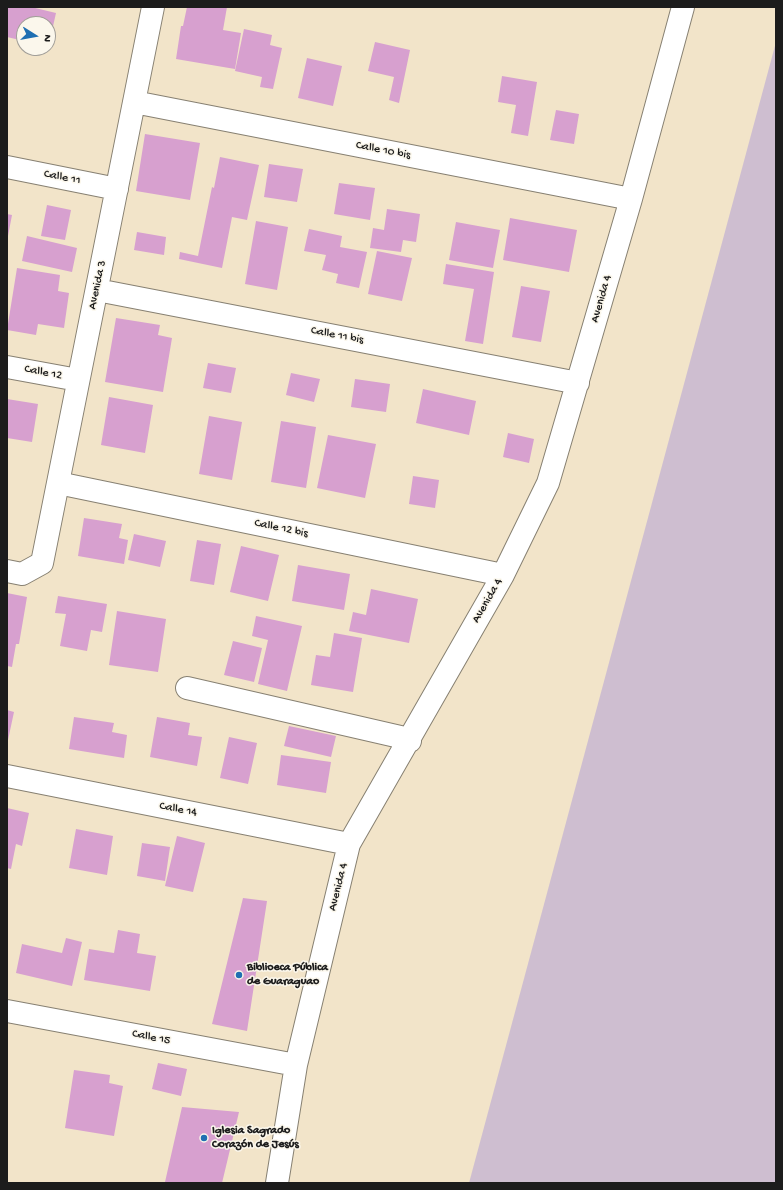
<!DOCTYPE html>
<meta charset="utf-8">
<style>
body{margin:0}
#map{position:relative;width:783px;height:1190px;overflow:hidden;background:#f2e4c9;font-family:"Gochi Hand",sans-serif}
canvas{display:block}
.frame{position:absolute;inset:0;border:8px solid #1c1c1c;pointer-events:none}
.north{position:absolute;left:16px;top:16px;width:40px;height:40px;box-sizing:border-box;background:#fbf7ec;border:1px solid #a29f99;border-radius:50%;rotate:101deg;font-size:11px;font-weight:700;line-height:16px;text-align:center;color:#1c1c1c}
.north::after{content:'';display:block;margin:auto;width:14px;height:18px;background:#1f6fb2;clip-path:polygon(50% 0,100% 100%,50% 72%,0 100%)}
</style>
<div id="map">
<canvas width="783" height="1190"></canvas>
<div class="frame"></div>
<div class="north">N</div>
</div>
<script>
const g = document.querySelector('canvas').getContext('2d');
g.lineJoin = 'round';
function paint(path, color) { g.fillStyle = color; g.fill(path, 'evenodd'); }
const shape = rows => new Path2D(rows.map(r => 'M' + r).join(''));
function trace(path, color, width, dash) { g.strokeStyle = color; g.lineWidth = width; g.lineCap = dash ? 'butt' : 'round'; g.setLineDash(dash || []); g.stroke(path); }
function write(font, color, halo, rows, align = 'center') {
  g.font = font + ' "Gochi Hand",sans-serif'; g.lineWidth = 3; g.setLineDash([]); g.textBaseline = 'middle'; g.strokeStyle = halo; g.fillStyle = color; for (const [text, x, y, turn = 0] of rows) {
    g.save(); g.translate(x, y); g.rotate((+turn || 0) * Math.PI / 180); g.textAlign = isNaN(turn) ? turn : align; if (halo) g.strokeText(text, 0, 0); g.fillText(text, 0, 0); g.restore();
  }
}
paint(shape([
 [776,42,776,1183,469,1183]
]), '#cebed0');
paint(shape([
 [7,7,31,7,56,13,49,44,48,24,24,24,24,41,7,37],
 [187,7,227,7,223,30,241,33,235,69,176,59,181,26,183,26],
 [244,29,272,35,270,45,282,48,273,89,260,87,262,77,235,71],
 [375,42,410,50,399,103,389,100,394,77,368,71],
 [307,58,342,66,333,106,298,98],
 [502,76,537,82,528,136,511,133,516,105,498,102],
 [556,110,579,114,574,144,550,140],
 [145,134,200,143,190,200,136,191],
 [220,157,259,165,247,220,232,217,222,268,179,259,180,252,198,256,212,187,214,188],
 [269,164,303,169,297,202,264,197],
 [339,183,375,188,370,220,334,214],
 [47,205,71,210,65,240,41,236],
 [387,209,420,214,416,242,403,240,401,252,370,248,373,228,384,230],
 [7,214,12,215,8,236,7,235],
 [510,218,577,230,569,272,503,260],
 [256,221,288,227,277,290,245,284],
 [456,222,500,230,493,268,449,260],
 [309,229,342,236,340,247,367,252,359,288,336,283,338,274,322,270,326,255,304,251],
 [137,232,166,237,164,255,134,250],
 [27,236,77,248,72,272,22,261],
 [377,251,412,258,402,301,368,294],
 [446,264,494,272,483,344,465,341,474,289,443,284],
 [17,268,60,275,58,291,69,293,64,328,38,324,36,335,7,330],
 [521,286,550,291,541,342,512,337],
 [116,318,160,325,158,335,172,338,163,392,105,382],
 [208,363,236,368,231,393,203,388],
 [291,373,320,379,314,402,286,395],
 [355,379,390,384,386,412,351,407],
 [423,389,476,401,469,435,416,423],
 [109,397,153,405,145,453,101,445],
 [7,399,38,404,32,442,7,438],
 [209,416,242,422,232,480,199,474],
 [281,421,316,427,306,488,271,482],
 [508,433,534,439,529,463,503,457],
 [328,435,376,444,365,498,317,488],
 [413,476,439,480,435,508,409,504],
 [84,518,122,524,119,538,128,540,124,564,78,556],
 [134,534,166,541,160,567,128,560],
 [197,540,221,544,214,585,190,581],
 [241,546,279,555,268,601,230,592],
 [298,565,350,574,344,610,292,601],
 [371,589,418,599,409,643,349,631,353,612,366,615],
 [7,593,27,597,19,644,16,644,12,667,7,666],
 [58,596,107,604,102,632,91,630,87,651,60,646,66,614,55,613],
 [117,611,166,619,158,672,109,665],
 [256,616,302,626,287,691,258,684,268,640,252,636],
 [334,633,362,638,353,692,311,685,316,655,330,657],
 [233,641,262,648,254,682,224,675],
 [7,710,14,712,8,740,7,740],
 [74,717,114,723,112,732,127,735,124,758,69,749],
 [157,717,190,723,188,735,202,737,197,766,150,757],
 [289,726,336,736,331,757,284,746],
 [229,737,257,743,248,784,220,778],
 [281,755,331,762,326,793,277,785],
 [7,808,29,813,22,846,16,844,11,869,7,868],
 [76,829,113,836,107,875,69,868],
 [177,836,205,843,193,892,165,886],
 [142,843,170,847,165,881,137,876],
 [243,898,267,901,247,1031,212,1024],
 [118,930,140,934,137,953,156,956,150,991,84,980,89,949,114,953],
 [66,938,82,942,72,986,16,973,22,944,62,953],
 [158,1063,187,1069,181,1096,152,1089],
 [74,1070,110,1075,109,1083,123,1086,114,1136,65,1128],
 [182,1107,239,1112,222,1183,165,1182]
]), '#d7a0cf');
const minor = shape([
 [134,102,631,199],
 [7,167,117,189],
 [97,290,578,383],
 [7,367,78,380],
 [58,483,503,575],
 [7,571,22,574,42,563,153,7],
 [187,688,409,739,410,741],
 [7,776,349,844],
 [7,1011,296,1065],
 [277,1183,296,1065,349,844,503,575,548,483,631,199,683,7]
]);
trace(minor, '#878072', 24);
trace(minor, '#fff', 22);
for (const [x, y, r, color] of [
 [239,975,4,"#1f6fb2"],
 [204,1138,4,"#1f6fb2"]
]) { const dot = new Path2D(); dot.arc(x, y, r, 0, 2 * Math.PI); g.fillStyle = color; g.fill(dot); trace(dot, '#fbf7ec', 1.5); }
write('12px', '#1c1c1c', '#fbf7ec', [
 ["Calle 10 bis",383,151,11],
 ["Calle 11",62,178,11],
 ["Avenida 3",98,285,-78],
 ["Avenida 4",602,299,-74],
 ["Calle 11 bis",337,336,11],
 ["Calle 12",43,373,11],
 ["Calle 12 bis",281,529,12],
 ["Avenida 4",488,601,-60],
 ["Calle 14",178,810,11],
 ["Avenida 4",339,887,-76],
 ["Calle 15",151,1038,11]
]);
write('bold 12px', '#1c1c1c', '#fbf7ec', [
 ["Biblioeca Pública",247,968],
 ["de Guaraguao",247,982],
 ["Iglesia Sagrado",212,1131],
 ["Corazón de Jesús",212,1145]
], 'left');
</script>
